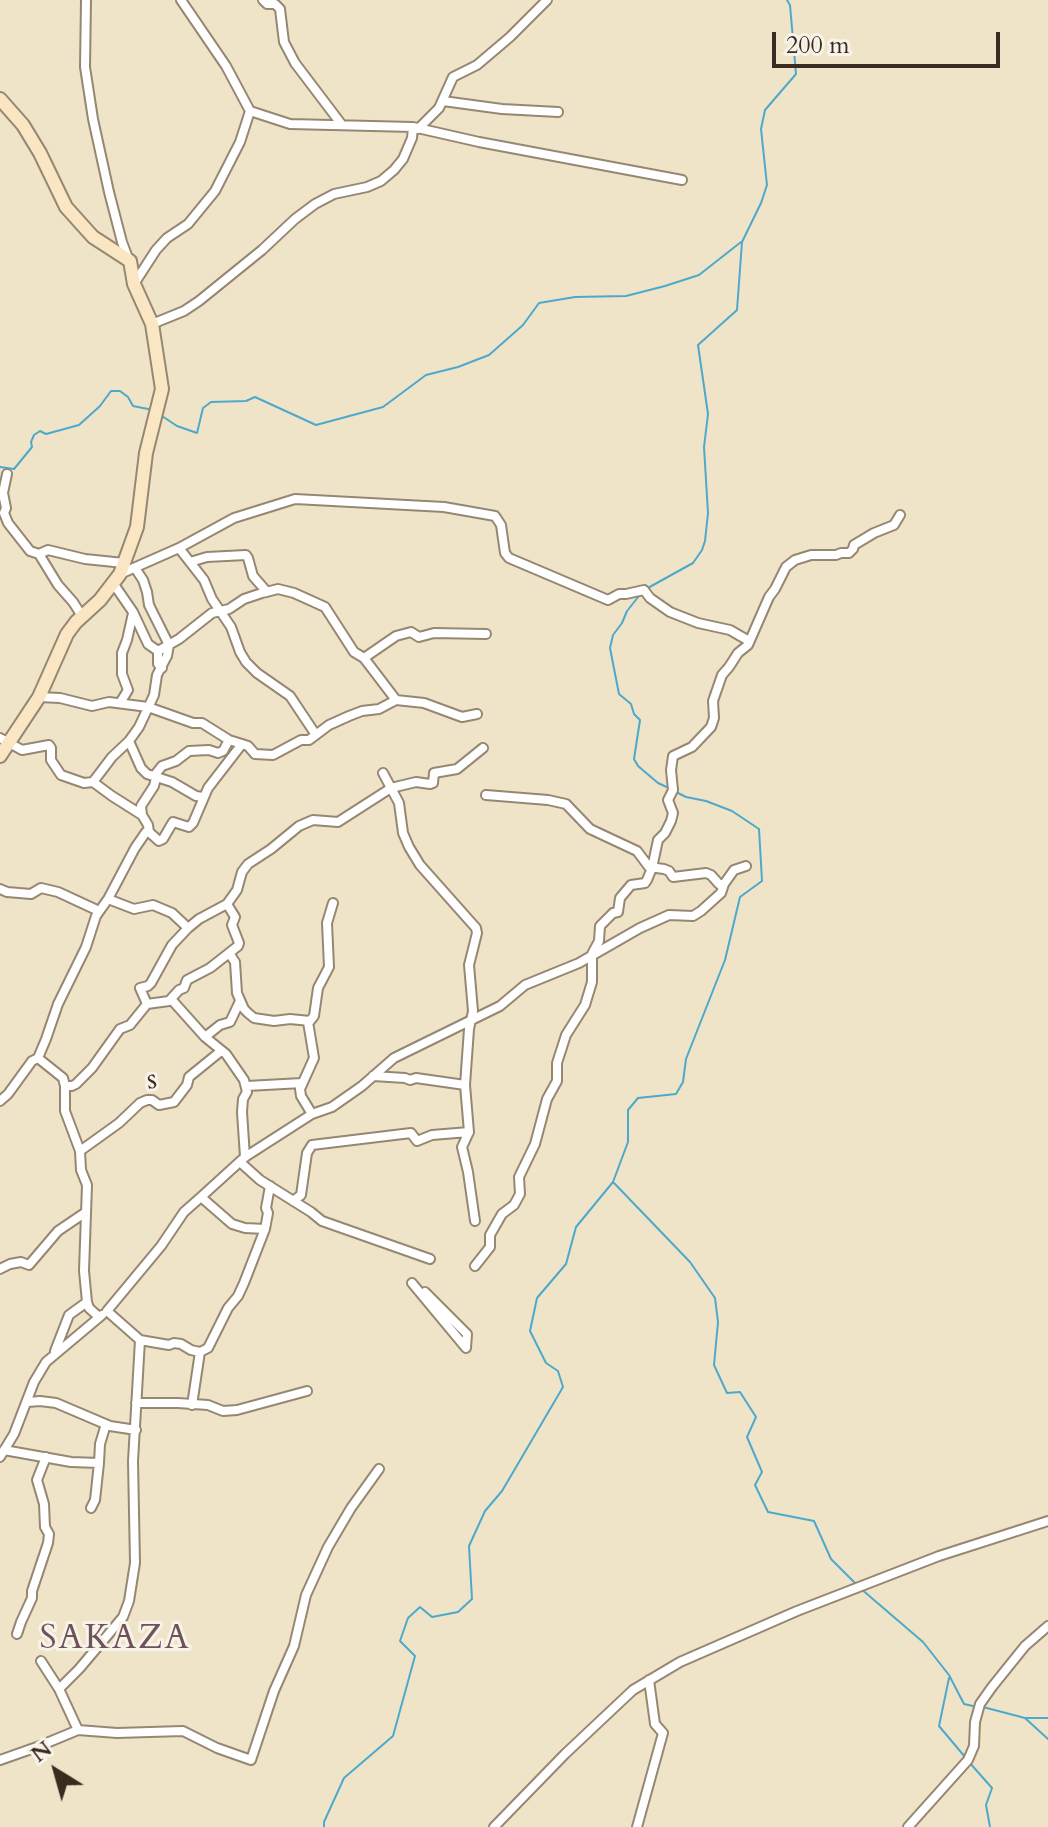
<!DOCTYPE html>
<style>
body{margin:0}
#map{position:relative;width:1048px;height:1827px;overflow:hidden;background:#f0e4c8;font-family:Cardo,serif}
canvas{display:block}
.north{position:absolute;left:16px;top:1731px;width:80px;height:80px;-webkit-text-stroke:6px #f7f3e8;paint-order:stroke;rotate:323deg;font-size:22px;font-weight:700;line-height:32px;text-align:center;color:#3b2a1e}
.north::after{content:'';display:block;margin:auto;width:28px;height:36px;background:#3b2a1e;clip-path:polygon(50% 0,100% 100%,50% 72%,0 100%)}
.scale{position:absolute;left:772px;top:32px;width:228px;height:36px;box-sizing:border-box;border:4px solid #3b2a1e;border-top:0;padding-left:10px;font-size:24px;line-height:28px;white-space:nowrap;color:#3b2a1e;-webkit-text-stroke:6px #f7f3e8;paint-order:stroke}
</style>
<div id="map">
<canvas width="1048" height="1827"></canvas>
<div class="north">N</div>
<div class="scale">200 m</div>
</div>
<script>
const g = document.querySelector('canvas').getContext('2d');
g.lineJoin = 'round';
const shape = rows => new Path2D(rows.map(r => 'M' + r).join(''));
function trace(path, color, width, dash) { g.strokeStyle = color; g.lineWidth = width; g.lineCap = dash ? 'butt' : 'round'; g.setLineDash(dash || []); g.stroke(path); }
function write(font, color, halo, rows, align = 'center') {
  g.font = font + ' Cardo,serif'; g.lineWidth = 6; g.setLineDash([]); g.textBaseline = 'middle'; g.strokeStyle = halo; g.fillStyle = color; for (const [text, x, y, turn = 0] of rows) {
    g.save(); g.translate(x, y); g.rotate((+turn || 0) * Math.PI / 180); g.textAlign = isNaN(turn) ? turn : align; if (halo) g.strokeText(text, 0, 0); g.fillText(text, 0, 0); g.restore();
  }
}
trace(shape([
 [162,416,177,426,197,433,203,408,211,402,246,401,255,397,316,425,383,407,426,375,458,367,489,355,523,325,539,303,575,297,626,296,665,286,699,275,741,242],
 [0,467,14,469,32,447,31,442,34,435,40,431,46,434,79,425,100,406,111,391,120,391,128,397,133,406,153,410],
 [646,589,693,563,702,550,705,541,708,513,704,447,708,414,698,345,737,310,742,242,761,203,767,185,761,129,765,110,796,74,790,5,787,0],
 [639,596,627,611,622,623,613,635,610,648,619,694,631,704,634,714,640,720,634,759,638,766,658,783,671,789],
 [614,1183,690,1262,715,1298,718,1322,714,1365,727,1393,740,1392,756,1417,747,1437,762,1472,755,1485,768,1512,814,1521,831,1559,856,1584],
 [860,1588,923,1642,949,1675,964,1704,973,1706],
 [949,1678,939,1726,965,1757],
 [983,1707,1025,1718,1048,1718],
 [1025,1718,1048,1739],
 [969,1762,992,1788,986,1805,990,1827],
 [324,1827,324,1822,344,1778,393,1736,415,1656,400,1641,408,1618,420,1607,432,1617,458,1612,472,1599,469,1546,485,1511,502,1491,563,1387,558,1371,546,1363,530,1331,537,1298,566,1264,576,1227,613,1182,628,1142,628,1110,638,1098,676,1094,683,1082,686,1059,725,960,740,897,762,881,759,829,732,811,706,801,686,797,676,792]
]), '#4da9cb', 2);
const street = shape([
 [86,0,85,67,93,119,109,192,122,242,128,258],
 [263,0,267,4,275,4,280,9,284,42,295,63,342,125],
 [443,101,502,109,558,112],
 [250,111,290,124,413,127,479,142,682,180],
 [418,129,439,108,453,77,477,65,510,37,547,0],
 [134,284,156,250,167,238,188,224,215,191,240,142,250,111,226,66,181,0],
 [152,324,184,311,199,301,262,250,295,219,315,204,334,194,367,187,381,181,394,170,403,159,412,138,413,127],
 [7,474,3,493,6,508,4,513,8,523,30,551,39,554,58,585,73,602,82,616],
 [179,548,204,580,212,599,231,627,240,652,246,662,257,673,290,696,316,735],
 [39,554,48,550,85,559,124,563],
 [190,562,207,557,246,555,248,558,253,576,267,592],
 [120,574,179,548,234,518,295,499,444,507,495,516,501,525,505,553,509,558,608,600,619,594,626,594,644,590,650,598,670,612,698,623,730,630,749,641],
 [113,583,133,612,148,644,158,651,158,664,162,668],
 [158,651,179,639,212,613,229,609,244,599,262,593,278,589,294,593,325,607,354,652,364,658,396,700],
 [364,658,396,636,411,632,419,637,434,633,486,634],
 [39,697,60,698,92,706,109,702,148,707,193,723,202,723,229,740,242,744],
 [120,703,128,690,122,674,122,653,127,640,133,613],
 [0,738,22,750,49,745,51,748,51,760,61,775,84,783,93,782,112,796,142,815,148,825,149,832],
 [129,741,141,768,147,774,172,782,196,796,203,797],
 [383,773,399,803,403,833,409,847,420,865,476,928,477,933,469,965,473,1011,469,1029,465,1085,469,1132,462,1147,468,1172,475,1221],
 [154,776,162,766,176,761,189,751,209,750,218,753,223,751,229,740],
 [93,782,112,757,129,741,139,727,154,695,157,675,167,656,169,645,149,605,147,592,143,580,135,568],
 [486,795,548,800,566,804,590,829,637,851,649,867,664,869,669,871,673,877,706,873,711,875,719,884,724,884],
 [142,815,141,806,154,786,156,778],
 [0,889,7,892,31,894,41,888,58,892,99,911],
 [108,899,134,909,153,905,172,913,188,928],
 [229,953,235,962,237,993,244,1009,248,1013,254,1018,274,1021,290,1019,310,1021,314,1016,318,988,329,967,327,923,333,903],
 [171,999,205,1037,226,1054,244,1080,247,1092,243,1099,242,1112,245,1157],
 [147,1004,169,1001,179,990,184,988,187,980,210,968,238,946,239,943,232,925,235,917,227,904],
 [308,1022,314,1058,300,1089,301,1096,312,1114],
 [205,1037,220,1025,230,1022,240,1001],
 [38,1058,63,1078,65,1086,65,1111,80,1151,81,1170,87,1185,84,1271,87,1302,89,1308,99,1317],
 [373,1076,405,1078,410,1080,416,1078,465,1085],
 [65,1086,72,1086,76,1084,92,1068,120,1029,130,1025,147,1004,140,988,148,986,151,983,172,945,188,928,199,919,227,904,237,890,242,872,248,864,271,849,299,826,313,820,338,822,391,788,416,782,430,784,433,783,434,773,457,769,483,748],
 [247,1086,302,1083],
 [0,1101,8,1094,32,1061,38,1058,46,1039,58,1004,86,947,96,916,108,899,135,848,146,832,149,832,159,841,163,839,173,822,189,827,193,823,208,788,242,744,248,746,255,754,273,755,301,740,309,740,329,725,349,716,362,711,379,709,396,700,424,703,462,717,477,714],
 [80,1151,119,1123,140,1103,147,1100,152,1100,159,1105,174,1102,187,1085,189,1077,221,1051],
 [240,1162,260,1180,311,1212,322,1221,430,1259],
 [201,1197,232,1224,245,1228,265,1229],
 [293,1201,301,1195,307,1153,312,1145,411,1133,417,1141,432,1135,469,1132],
 [475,1266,490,1247,490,1235,502,1214,514,1205,520,1194,519,1177,535,1144,547,1099,557,1081,557,1063,566,1035,585,1005,592,982,592,954,599,941,600,926,613,913,618,912,620,898,631,885,645,883,647,880,652,868,658,840,665,833,671,821,673,813,668,800,673,790,671,770,673,756,692,747,711,727,714,718,713,701,722,675,729,667,738,653,748,645,769,597,775,589,786,567,795,560,811,555,836,555,841,553,849,553,853,549,854,545,874,533,894,525,900,515],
 [0,1269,10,1264,21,1262,29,1265,58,1231,86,1212],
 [412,1283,466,1348,467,1334,425,1292],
 [55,1351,69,1315,87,1302],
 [200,1352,191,1350,181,1344,174,1343,169,1345,140,1340,107,1311,161,1246,184,1212,201,1197,245,1157,312,1114,332,1107,362,1086,394,1058,500,1006,525,985,579,963,640,928,669,915,693,916,701,911,721,893,724,884,734,870,746,866],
 [28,1402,40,1401,56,1403,110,1426,136,1430],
 [136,1403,178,1403,208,1405,223,1411,237,1410,307,1391],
 [192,1405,200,1352,208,1348,228,1308,238,1296,244,1283,265,1229,268,1213,266,1208,270,1186],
 [4,1450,71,1462,99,1463,100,1444,106,1424],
 [0,1457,14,1434,34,1382,46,1362,102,1315],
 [91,1508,95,1500,99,1463],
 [17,1634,21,1622,32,1598,32,1591,48,1543,49,1534,45,1527,44,1504,37,1480,46,1457],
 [41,1661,59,1689,78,1730],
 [59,1689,79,1669,123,1617,129,1601,135,1563,133,1461,140,1340],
 [0,1760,37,1747,78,1730,117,1733,183,1731,217,1748,251,1760,274,1691,294,1646,306,1595,328,1547,351,1508,379,1469],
 [494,1827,565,1754,633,1690,680,1662,797,1611,939,1556,1048,1521],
 [637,1827,663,1733,655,1724,649,1680],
 [908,1827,968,1760,974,1746,975,1722,980,1704,992,1687,1025,1646,1048,1626]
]);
const secondary = shape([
 [0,99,23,125,40,153,66,207,93,237,130,261,134,284,152,324,162,389,146,453,137,527,120,574,100,600,76,622,67,634,39,697,0,756]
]);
trace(street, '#968773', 12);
trace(secondary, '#968773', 16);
trace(street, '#fff', 8);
trace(secondary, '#fbe6c3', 12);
write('30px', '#3b2a1e', '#f7f3e8', [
 ["s",152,1081,-6]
]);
g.letterSpacing = '2px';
write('34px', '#70525b', '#f7f3e8', [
 ["SAKAZA",115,1640]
]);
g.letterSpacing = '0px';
</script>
